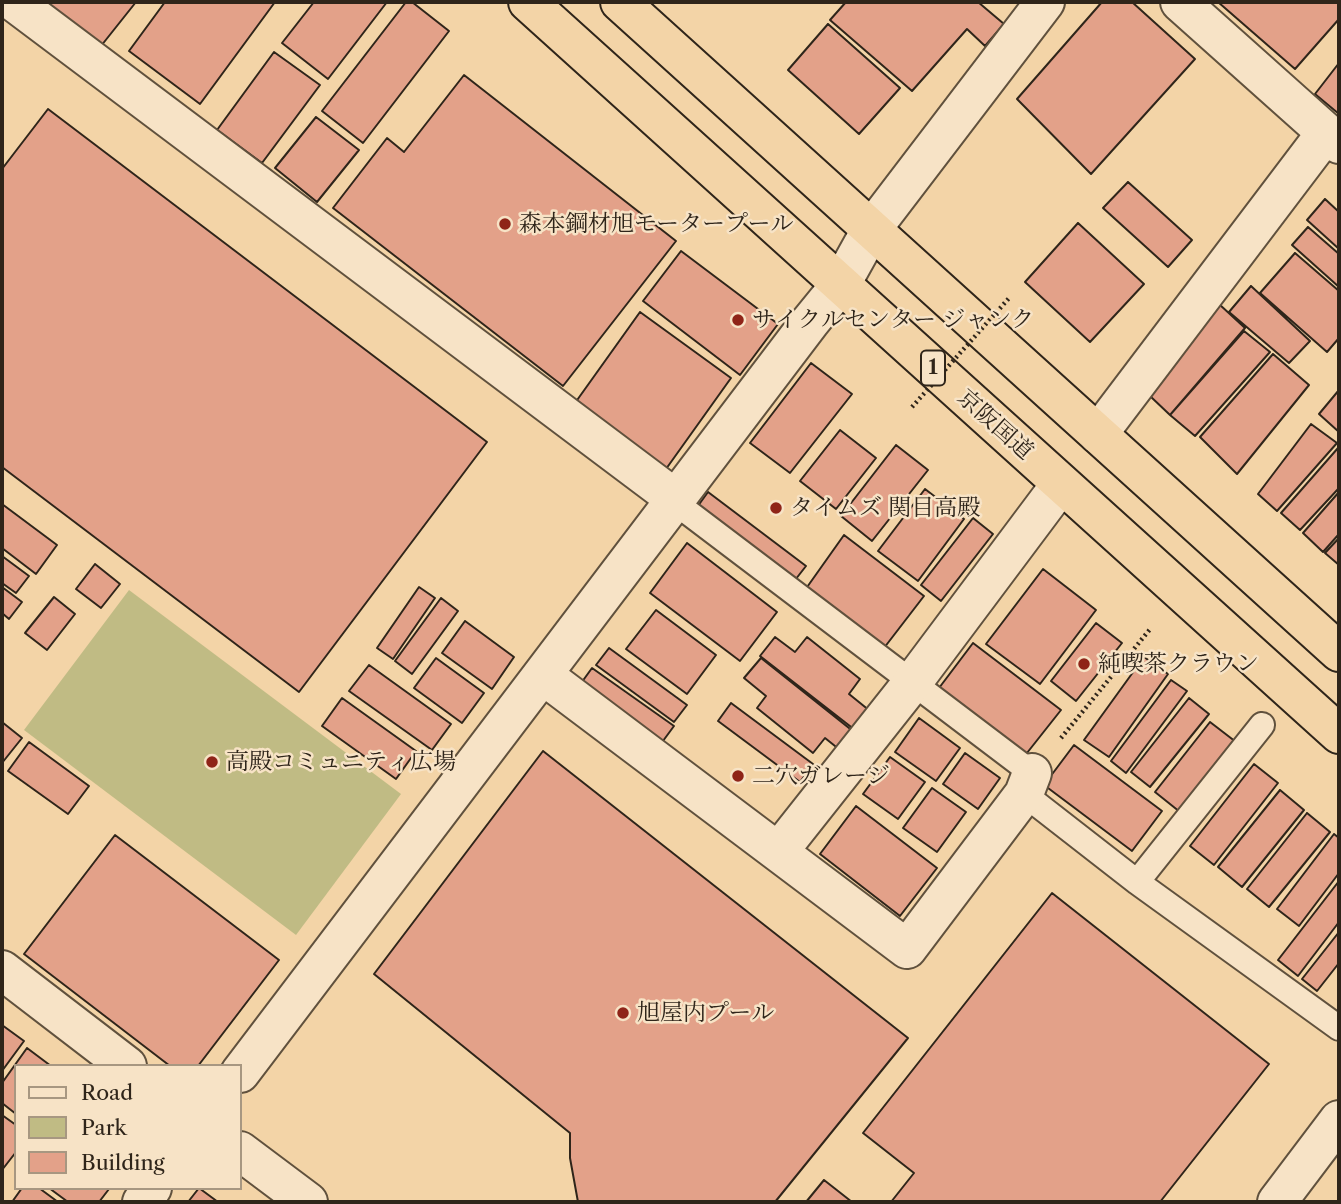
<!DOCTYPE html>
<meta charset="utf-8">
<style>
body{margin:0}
#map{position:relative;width:1341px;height:1204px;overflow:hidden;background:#f3d4a7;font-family:"Libre Caslon Text",serif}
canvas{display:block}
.frame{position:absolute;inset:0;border:4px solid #2f251a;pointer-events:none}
.legend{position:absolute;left:14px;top:1064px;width:228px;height:126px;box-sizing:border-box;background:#f7e3c6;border:2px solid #a79781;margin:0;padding:9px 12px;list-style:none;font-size:21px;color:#2f251a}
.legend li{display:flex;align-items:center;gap:14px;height:35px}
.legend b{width:35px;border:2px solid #a79781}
</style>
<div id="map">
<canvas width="1341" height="1204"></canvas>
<div class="frame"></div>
<ul class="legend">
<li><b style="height:9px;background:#f7e3c6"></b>Road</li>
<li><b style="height:19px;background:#c0bb84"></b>Park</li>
<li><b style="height:19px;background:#e3a189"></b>Building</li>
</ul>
</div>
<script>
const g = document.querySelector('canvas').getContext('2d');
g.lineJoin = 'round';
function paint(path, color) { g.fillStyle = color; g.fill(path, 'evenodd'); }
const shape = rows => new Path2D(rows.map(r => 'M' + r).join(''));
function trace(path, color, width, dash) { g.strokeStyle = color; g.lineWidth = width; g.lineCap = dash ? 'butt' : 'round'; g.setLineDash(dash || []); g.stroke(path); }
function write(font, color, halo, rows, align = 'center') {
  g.font = font + ' "Libre Caslon Text","Noto Serif JP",serif'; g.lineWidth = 5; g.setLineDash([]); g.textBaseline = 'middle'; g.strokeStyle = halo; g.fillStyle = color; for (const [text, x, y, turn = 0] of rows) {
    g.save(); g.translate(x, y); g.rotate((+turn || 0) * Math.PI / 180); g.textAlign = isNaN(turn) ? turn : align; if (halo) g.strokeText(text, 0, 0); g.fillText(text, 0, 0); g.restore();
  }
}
paint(shape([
 [129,590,401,794,296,935,24,730]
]), '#c0bb84');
const building = shape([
 [45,2,136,2,101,46,45,2],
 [165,2,275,2,200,104,129,51,165,2],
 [314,2,387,2,328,79,282,43,314,2],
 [406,2,412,2,449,31,363,143,322,111,406,2],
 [846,2,978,2,1004,24,985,46,967,29,912,91,830,20,846,2],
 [1102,2,1132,2,1195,59,1091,174,1017,99,1102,2],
 [1218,2,1339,2,1339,19,1295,69,1218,2],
 [828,24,900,88,859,134,788,70,828,24],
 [274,52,320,85,262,163,217,130,274,52],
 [1339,63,1339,114,1315,94,1339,63],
 [464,75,676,241,563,386,333,208,387,138,404,152,464,75],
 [48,109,487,442,299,692,2,467,2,169,48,109],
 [316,117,359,150,317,202,275,168,316,117],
 [1128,182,1192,240,1168,267,1103,208,1128,182],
 [1325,199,1339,212,1339,249,1307,220,1325,199],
 [1078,223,1144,284,1090,342,1025,282,1078,223],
 [1308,227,1339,254,1339,287,1292,245,1308,227],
 [681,251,778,324,740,375,643,301,681,251],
 [1295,253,1339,291,1339,338,1327,352,1260,293,1295,253],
 [1251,286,1310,341,1289,363,1229,312,1251,286],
 [1219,304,1245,328,1170,415,1150,396,1219,304],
 [640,312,731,378,666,469,575,403,640,312],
 [1244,331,1270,352,1195,436,1170,415,1244,331],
 [1273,354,1309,385,1237,474,1200,437,1273,354],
 [811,363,852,394,790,473,750,443,811,363],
 [1339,390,1339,432,1319,414,1339,390],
 [1311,424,1337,443,1277,511,1258,494,1311,424],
 [840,430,876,458,836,509,800,481,840,430],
 [896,445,928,470,872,541,841,516,896,445],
 [1338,448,1339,488,1300,530,1281,513,1338,448],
 [925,489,964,519,918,581,878,551,925,489],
 [708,492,806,566,792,584,695,510,708,492],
 [1339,492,1339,534,1323,552,1303,533,1339,492],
 [2,504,57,545,36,574,2,548,2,504],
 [973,518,993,534,941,601,921,585,973,518],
 [844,535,924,596,884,648,805,590,844,535],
 [1339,538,1339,565,1325,553,1339,538],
 [687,543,777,612,740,661,650,593,687,543],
 [2,556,29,576,16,593,2,583,2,556],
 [95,564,120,584,101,608,76,589,95,564],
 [1043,569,1096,610,1040,684,986,644,1043,569],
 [2,587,22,602,9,619,2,613,2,587],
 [419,587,435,598,393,659,377,648,419,587],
 [54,597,75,614,47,650,25,633,54,597],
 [441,598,458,611,412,674,395,661,441,598],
 [656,610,716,655,687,694,626,649,656,610],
 [465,621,514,657,492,689,442,653,465,621],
 [1096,623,1122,643,1076,701,1051,681,1096,623],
 [775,637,795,652,807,637,860,679,849,694,870,711,855,730,760,656,775,637],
 [973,643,1061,710,1023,758,936,692,973,643],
 [609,648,687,705,674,722,596,665,609,648],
 [1144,657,1168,674,1109,757,1084,740,1144,657],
 [436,658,484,693,462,723,414,688,436,658],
 [761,658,854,732,840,750,825,738,813,753,757,708,766,696,744,678,761,658],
 [369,665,451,724,432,750,349,691,369,665],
 [592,668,674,726,660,745,579,686,592,668],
 [1171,680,1187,691,1126,773,1111,761,1171,680],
 [342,698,416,751,396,779,322,726,342,698],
 [1189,698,1209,714,1150,787,1131,772,1189,698],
 [731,703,813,764,800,782,718,721,731,703],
 [919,718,960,748,936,781,895,752,919,718],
 [2,722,22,738,2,763,2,722],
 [1210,722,1236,742,1180,812,1155,792,1210,722],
 [29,742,89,786,68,814,8,771,29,742],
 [1074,745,1162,811,1132,851,1044,785,1074,745],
 [543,751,908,1038,775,1202,578,1202,570,1158,570,1133,374,974,543,751],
 [965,753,1000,778,978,809,943,784,965,753],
 [890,757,925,782,898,819,863,794,890,757],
 [1254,764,1278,783,1214,865,1190,846,1254,764],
 [932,788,966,812,937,852,903,828,932,788],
 [1280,790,1304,810,1242,887,1218,867,1280,790],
 [856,806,937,868,900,916,820,854,856,806],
 [1307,813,1330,832,1269,907,1247,889,1307,813],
 [1334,834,1339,838,1339,873,1299,926,1277,909,1334,834],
 [115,835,279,960,198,1066,170,1066,24,954,115,835],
 [1339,881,1339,922,1298,976,1278,960,1339,881],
 [1052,893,1269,1064,1160,1202,891,1202,914,1173,863,1133,1052,893],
 [1339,932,1339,963,1317,991,1302,979,1339,932],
 [2,1025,24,1041,2,1071,2,1025],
 [27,1048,51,1066,16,1066,16,1114,2,1103,2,1083,27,1048],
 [2,1115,16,1125,16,1152,2,1170,2,1115],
 [824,1180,852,1202,806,1202,824,1180],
 [22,1188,39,1188,58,1202,12,1202,22,1188],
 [49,1188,107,1188,109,1189,99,1202,68,1202,49,1188],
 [199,1188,218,1202,188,1202,199,1188]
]);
paint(building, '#e3a189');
trace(building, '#2f251a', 2);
const service = shape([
 [677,500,685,510,1032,773],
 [1024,794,1137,882,1339,1028],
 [1137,882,1262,725]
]);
const minor = shape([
 [14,2,677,500],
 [1180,2,1339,144],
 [1098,434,1326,133],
 [543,675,907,949,1024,794,1032,773],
 [779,851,912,683,1061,484],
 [2,970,127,1066],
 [240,1073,810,322,841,284,871,230,1045,2],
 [240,1151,308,1202],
 [142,1202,152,1188],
 [1277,1202,1339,1120]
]);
const trunk = shape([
 [528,2,1339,734],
 [620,2,1339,652]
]);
trace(service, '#60513d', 28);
trace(minor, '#60513d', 42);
trace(trunk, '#2f251a', 42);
trace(shape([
 [1061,738,1151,628]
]), '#2f251a', 4.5, [2, 3.5]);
trace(service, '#f7e3c6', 24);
trace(minor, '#f7e3c6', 38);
trace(trunk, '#f3d4a7', 38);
trace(shape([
 [912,407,1010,297]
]), '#2f251a', 4.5, [2, 3.5]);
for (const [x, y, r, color] of [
 [505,224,7,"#8f2418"],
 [738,320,7,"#8f2418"],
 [776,508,7,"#8f2418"],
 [1084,664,7,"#8f2418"],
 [212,762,7,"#8f2418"],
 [738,776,7,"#8f2418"],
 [623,1013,7,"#8f2418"]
]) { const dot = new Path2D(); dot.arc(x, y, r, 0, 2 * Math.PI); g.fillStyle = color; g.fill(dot); trace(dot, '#f7e3c6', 2.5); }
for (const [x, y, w] of [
 [933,368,24]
]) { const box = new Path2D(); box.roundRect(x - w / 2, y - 17.5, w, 35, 5); g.fillStyle = '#f7e3c6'; g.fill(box); trace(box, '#2f251a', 2); }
write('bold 21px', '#2f251a', null, [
 ["1",933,368]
]);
write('23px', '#2f251a', '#f7e3c6', [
 ["森本鋼材旭モータープール",519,224],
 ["サイクルセンター ジャンク",752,320],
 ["タイムズ 関目高殿",790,508],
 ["純喫茶クラウン",1098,664],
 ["高殿コミュニティ広場",226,762],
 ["二穴ガレージ",752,776],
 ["旭屋内プール",637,1013]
], 'left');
write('23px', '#2f251a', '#f7e3c6', [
 ["京阪国道",995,425,42]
]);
</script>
